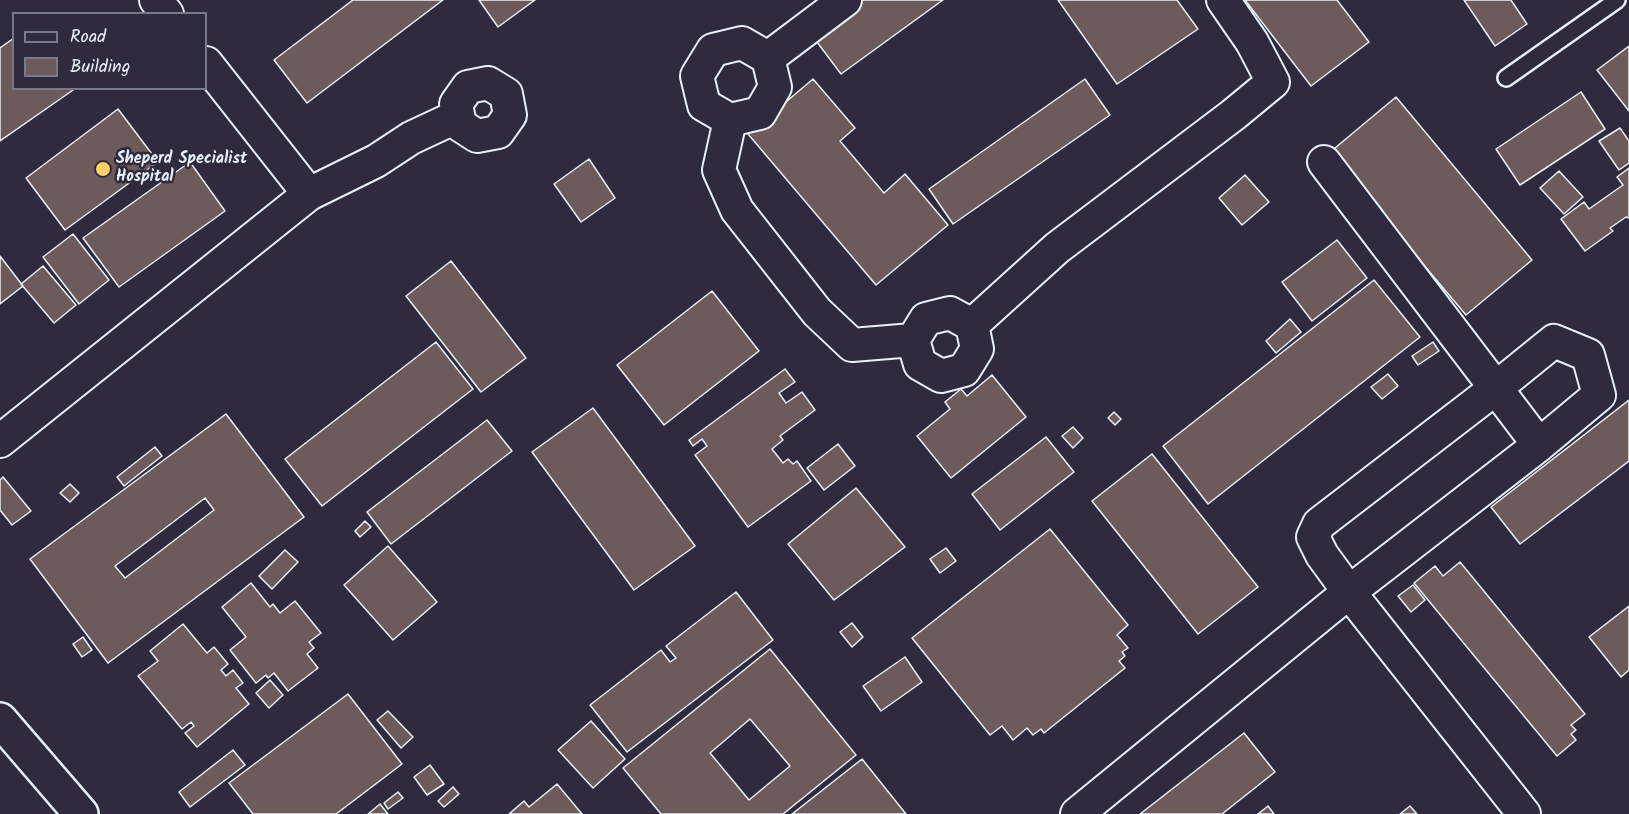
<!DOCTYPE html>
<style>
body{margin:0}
#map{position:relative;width:1629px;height:814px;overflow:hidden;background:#2f2a3d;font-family:Kalam,sans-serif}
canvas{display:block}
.legend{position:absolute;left:12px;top:12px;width:195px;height:78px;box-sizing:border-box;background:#2f2a3d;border:2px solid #797a88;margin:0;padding:8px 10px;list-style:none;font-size:18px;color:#e8f1f8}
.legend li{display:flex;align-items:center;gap:12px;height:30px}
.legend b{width:30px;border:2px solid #797a88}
</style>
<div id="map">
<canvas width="1629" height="814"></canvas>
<ul class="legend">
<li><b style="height:8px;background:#2f2a3d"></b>Road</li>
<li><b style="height:16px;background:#6d5a5a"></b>Building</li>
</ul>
</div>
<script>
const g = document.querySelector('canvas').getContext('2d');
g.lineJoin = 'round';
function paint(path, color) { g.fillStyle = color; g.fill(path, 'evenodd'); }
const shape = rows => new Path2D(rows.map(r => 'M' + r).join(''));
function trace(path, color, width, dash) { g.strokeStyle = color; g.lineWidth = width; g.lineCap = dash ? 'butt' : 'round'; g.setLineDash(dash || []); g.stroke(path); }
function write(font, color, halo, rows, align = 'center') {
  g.font = font + ' Kalam,sans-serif'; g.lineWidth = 5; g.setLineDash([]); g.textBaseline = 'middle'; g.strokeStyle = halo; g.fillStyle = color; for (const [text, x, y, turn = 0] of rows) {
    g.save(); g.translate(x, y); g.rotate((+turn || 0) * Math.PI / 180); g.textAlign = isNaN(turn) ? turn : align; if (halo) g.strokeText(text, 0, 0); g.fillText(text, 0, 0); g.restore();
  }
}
const building = shape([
 [353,0,443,0,307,103,274,60,353,0],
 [479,0,535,0,498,27,479,0],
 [858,0,943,0,841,74,811,34,858,0],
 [1058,0,1177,0,1198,29,1117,84,1058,0],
 [1245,0,1337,0,1369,42,1311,86,1245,0],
 [1464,0,1511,0,1527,24,1495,46,1464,0],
 [14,38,14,88,76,88,0,141,0,48,14,38],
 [1629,46,1629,111,1597,70,1629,46],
 [813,79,855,128,840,141,884,193,905,174,948,225,876,285,748,134,813,79],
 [1085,79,1110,115,953,224,929,189,1085,79],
 [1581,92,1605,129,1520,185,1496,149,1581,92],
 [1396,97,1532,260,1466,315,1329,153,1396,97],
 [118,109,158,162,65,230,26,178,118,109],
 [1620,128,1629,141,1629,163,1619,170,1599,141,1620,128],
 [589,159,615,198,581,222,554,184,589,159],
 [190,162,225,211,119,287,83,238,190,162],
 [1629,168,1629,218,1626,217,1610,228,1613,231,1585,251,1561,219,1584,202,1589,209,1623,185,1617,177,1629,168],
 [1559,171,1583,197,1564,214,1540,188,1559,171],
 [1245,175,1269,202,1242,225,1219,198,1245,175],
 [73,234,109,280,79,304,43,257,73,234],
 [1337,240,1367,278,1312,321,1282,282,1337,240],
 [0,256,23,286,0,304,0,256],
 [451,261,526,358,481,392,406,296,451,261],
 [43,266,76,305,54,323,21,284,43,266],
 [1374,280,1420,337,1208,504,1163,446,1374,280],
 [712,291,759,351,664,425,617,365,712,291],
 [1290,319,1301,332,1276,353,1266,341,1290,319],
 [436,342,473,389,322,506,285,459,436,342],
 [1433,342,1439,351,1418,365,1412,356,1433,342],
 [785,369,795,382,779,393,786,403,802,392,815,410,780,436,783,440,772,449,783,463,788,459,793,464,797,461,811,481,748,527,695,455,707,446,702,439,693,446,689,440,785,369],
 [1388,374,1398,386,1382,399,1371,387,1388,374],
 [992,375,1026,417,951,478,917,436,950,409,945,402,961,389,967,396,992,375],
 [1629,400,1629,461,1520,544,1491,507,1629,400],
 [593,408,695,546,634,590,532,452,593,408],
 [1114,412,1121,419,1115,425,1108,418,1114,412],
 [226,414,304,517,108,663,30,559,226,414],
 [205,498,214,510,125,578,115,566,205,498],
 [487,420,512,451,391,544,367,512,487,420],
 [1073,427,1083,438,1073,448,1062,436,1073,427],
 [1046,437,1074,472,1000,530,972,494,1046,437],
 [838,444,855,466,824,490,807,468,838,444],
 [155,447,162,456,124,486,117,477,155,447],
 [1152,454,1258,587,1198,634,1092,501,1152,454],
 [3,477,31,511,12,525,0,510,0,480,3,477],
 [70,484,79,493,70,502,60,493,70,484],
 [856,488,905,547,834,600,788,544,856,488],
 [365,521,371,527,360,537,355,531,365,521],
 [1050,529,1128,625,1117,635,1128,648,1122,652,1125,656,1119,661,1125,668,1044,733,1041,729,1033,735,1027,728,1013,740,1002,726,990,735,912,638,1050,529],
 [388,546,437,602,393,640,344,585,388,546],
 [946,548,956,561,940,573,930,559,946,548],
 [285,550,298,562,272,589,259,576,285,550],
 [1460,562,1585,714,1571,725,1576,730,1571,734,1576,740,1557,756,1414,583,1435,566,1443,576,1460,562],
 [251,583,270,607,273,604,280,613,295,601,321,633,309,642,314,648,307,654,318,668,288,691,274,673,268,678,266,675,256,683,230,650,246,637,222,607,251,583],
 [1413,585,1425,600,1411,612,1398,596,1413,585],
 [736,592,773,640,627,752,590,705,661,650,670,662,676,658,666,646,736,592],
 [1629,606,1629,670,1621,677,1589,637,1629,606],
 [852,623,863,637,852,647,840,632,852,623],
 [183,624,207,653,214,647,228,664,221,670,226,676,233,670,243,683,236,688,249,704,197,747,185,733,194,726,191,722,182,729,138,676,158,661,150,651,183,624],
 [83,637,92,650,82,657,73,644,83,637],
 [770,649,856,755,783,814,661,814,623,768,770,649],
 [750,719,790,766,749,800,710,753,750,719],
 [905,657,922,682,881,711,863,686,905,657],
 [270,680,283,695,269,708,256,693,270,680],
 [348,694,402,764,336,814,253,814,229,783,348,694],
 [388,711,413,737,401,748,377,720,388,711],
 [591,721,625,759,593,788,558,750,591,721],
 [1244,733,1275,772,1222,814,1140,814,1244,733],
 [233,750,245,765,190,807,179,792,233,750],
 [862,759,906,814,792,814,862,759],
 [430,765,444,784,427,795,414,777,430,765],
 [557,784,582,814,509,814,524,801,529,807,557,784],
 [453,787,459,794,444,807,438,801,453,787],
 [398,792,403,798,388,809,384,803,398,792],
 [380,804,388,814,368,814,380,804],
 [1268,806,1274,814,1258,814,1268,806],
 [1410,806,1417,814,1400,814,1410,806]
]);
paint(building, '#6d5a5a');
trace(building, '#e8f1f8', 1.5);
const lane = shape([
 [1506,78,1617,0]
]);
const street = shape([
 [156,0,167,14],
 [742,43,768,58,775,87,760,113,730,120,704,105,697,76,713,50,742,43],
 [768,58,845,0],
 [206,63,309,194],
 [488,83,506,94,510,115,498,132,477,136,460,125,456,104,468,87,488,83],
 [730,120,719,170,737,210,817,312,852,345,913,340],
 [1324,162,1539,445],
 [950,313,972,325,977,349,964,370,941,376,920,364,913,340,926,319,950,313],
 [972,325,1057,248,1233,115,1273,82,1252,42,1223,0],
 [0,441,309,194,376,161,411,138,458,116],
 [1077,814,1349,592,1539,445,1599,395,1588,355,1554,341,1496,388,1319,524,1313,537,1322,555,1349,592,1524,814]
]);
const secondary = shape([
 [0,720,81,814]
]);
trace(lane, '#e8f1f8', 20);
trace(street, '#e8f1f8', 36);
trace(secondary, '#e8f1f8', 38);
trace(lane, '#2f2a3d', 15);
trace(street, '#2f2a3d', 32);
trace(secondary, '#2f2a3d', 33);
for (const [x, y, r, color] of [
 [103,169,8,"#ffd166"]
]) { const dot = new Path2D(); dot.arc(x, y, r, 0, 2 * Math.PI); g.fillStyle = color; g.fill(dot); trace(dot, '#2f2a3d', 2); }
write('bold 16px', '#e8f1f8', '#2f2a3d', [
 ["Sheperd Specialist",116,160],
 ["Hospital",116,178]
], 'left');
</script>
